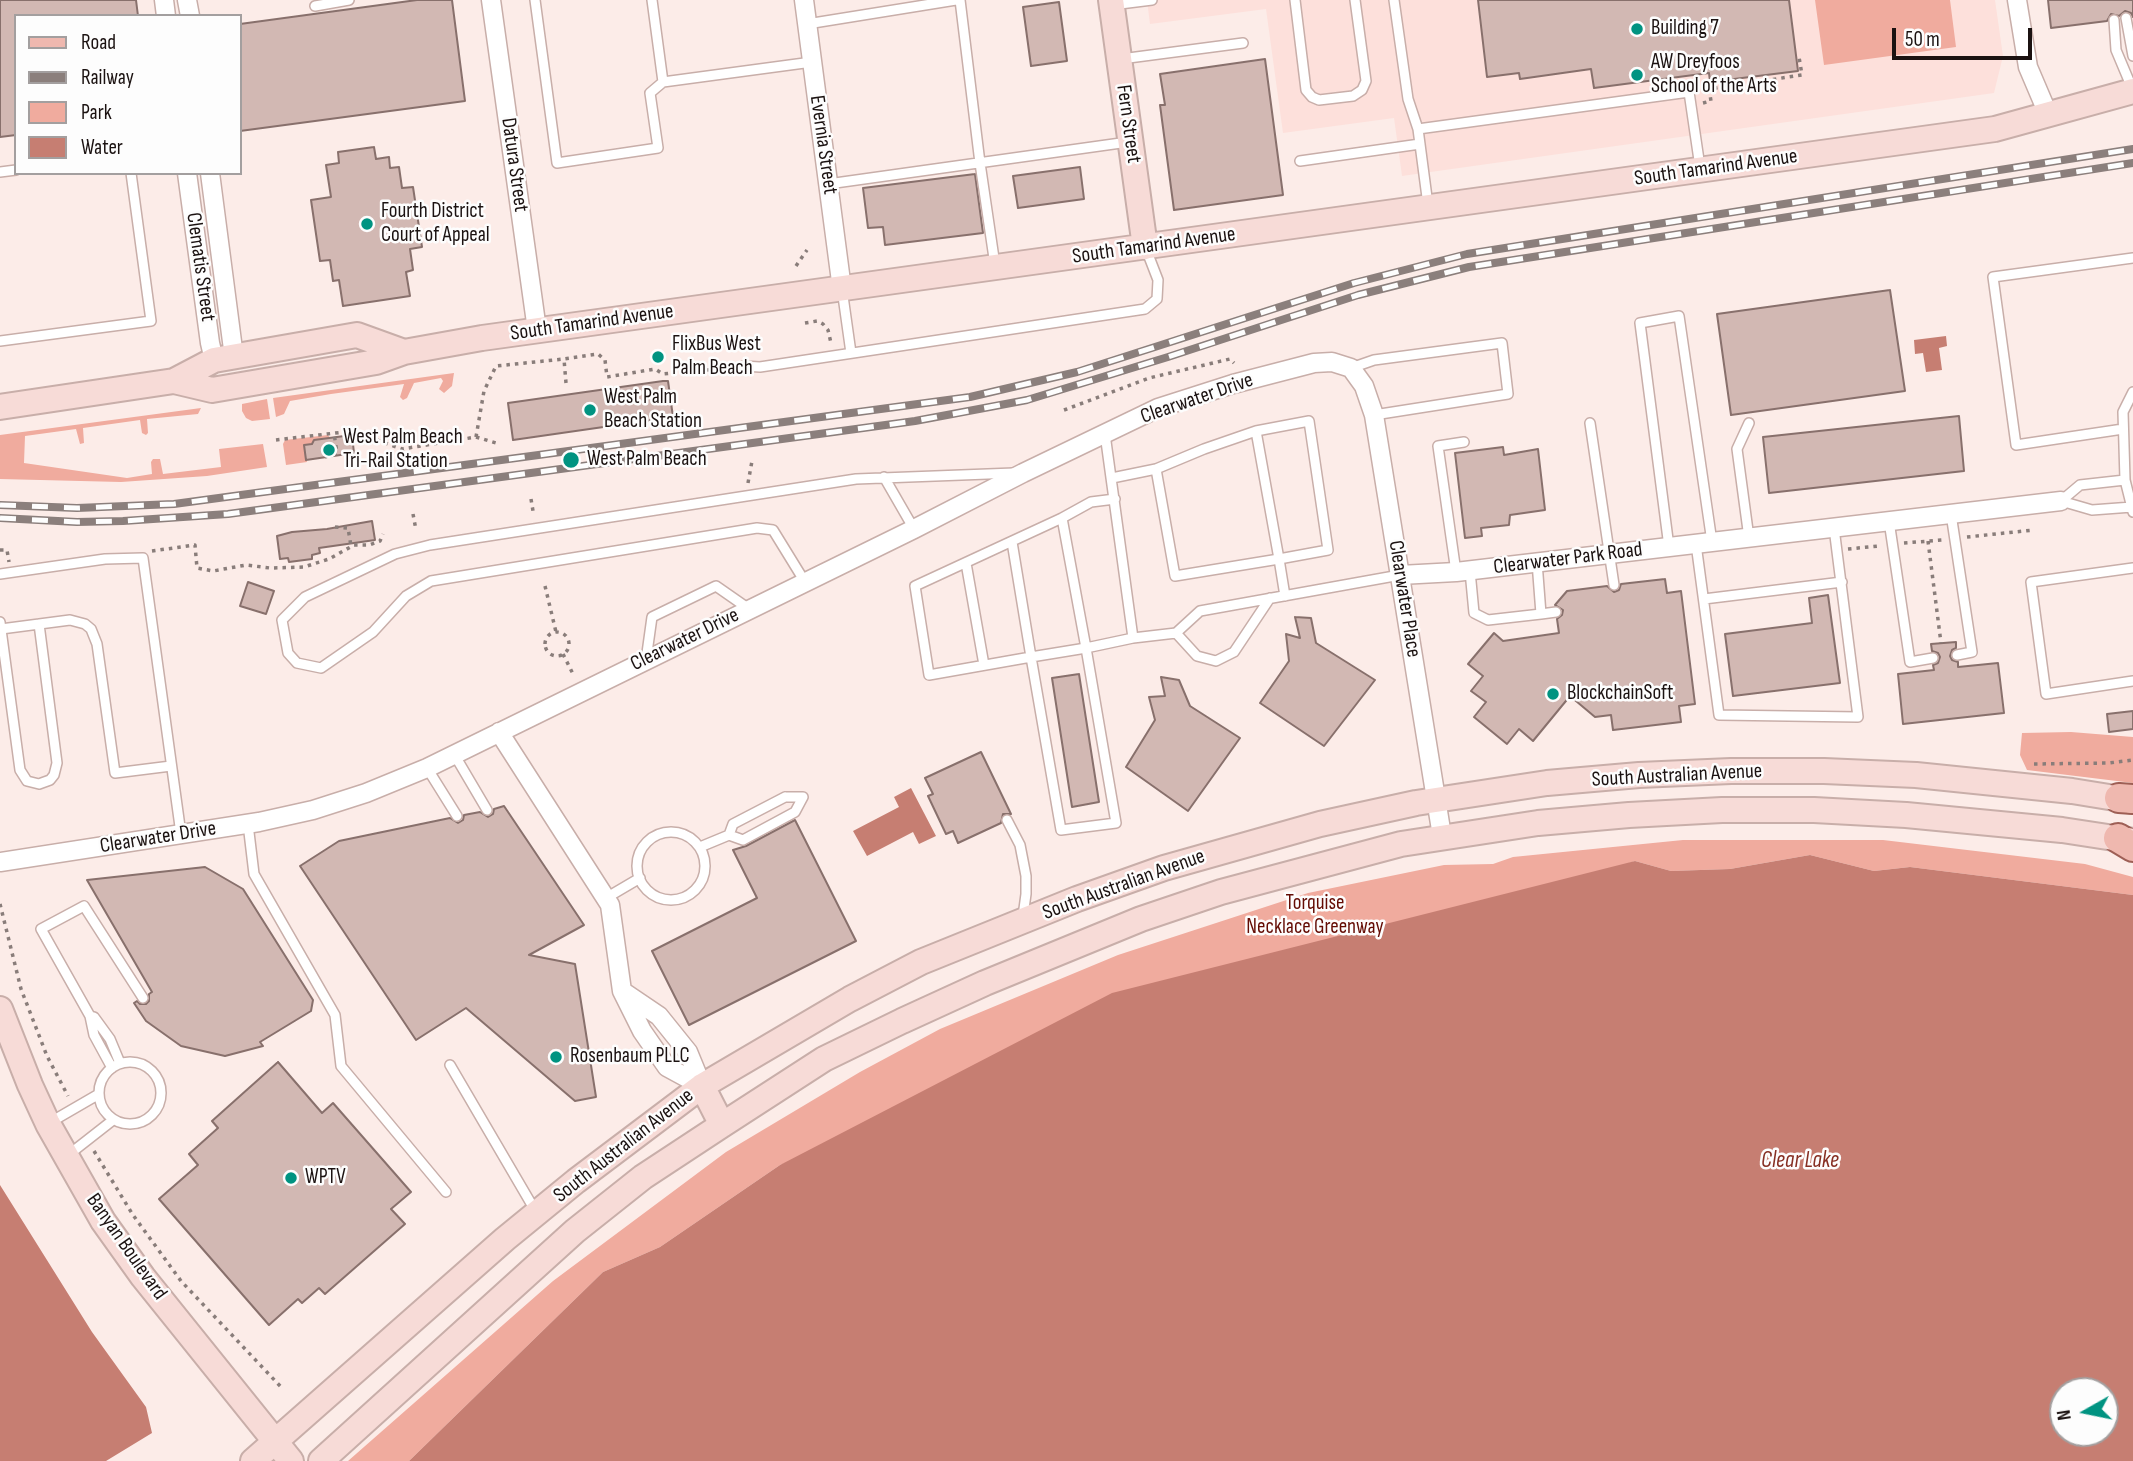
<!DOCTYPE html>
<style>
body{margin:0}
#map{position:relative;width:2133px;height:1461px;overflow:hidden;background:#fcece8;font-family:"Sofia Sans Condensed",sans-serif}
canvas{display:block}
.legend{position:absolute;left:14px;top:14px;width:228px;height:161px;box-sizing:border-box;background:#fdfdfd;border:2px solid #a39f9f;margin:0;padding:9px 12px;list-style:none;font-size:21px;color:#1b1211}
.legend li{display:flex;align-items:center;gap:14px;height:35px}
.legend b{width:35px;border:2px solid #a39f9f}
.north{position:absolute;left:2049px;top:1377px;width:70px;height:70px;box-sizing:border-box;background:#fdfdfd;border:2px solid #a39f9f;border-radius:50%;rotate:261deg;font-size:19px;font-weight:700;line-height:28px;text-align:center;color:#1b1211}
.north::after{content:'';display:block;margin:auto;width:24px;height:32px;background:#009381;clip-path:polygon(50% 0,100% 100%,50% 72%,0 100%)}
.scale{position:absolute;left:1892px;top:28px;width:140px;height:32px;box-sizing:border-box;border:4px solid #1b1211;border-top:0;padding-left:9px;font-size:21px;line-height:24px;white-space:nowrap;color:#1b1211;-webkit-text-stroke:5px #fdfdfd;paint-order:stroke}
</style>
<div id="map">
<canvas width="2133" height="1461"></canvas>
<ul class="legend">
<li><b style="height:9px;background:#efb8af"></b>Road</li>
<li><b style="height:9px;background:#8b7f7c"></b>Railway</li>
<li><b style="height:19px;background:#f0ab9e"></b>Park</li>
<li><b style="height:19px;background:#c67e72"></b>Water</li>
</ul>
<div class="north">N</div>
<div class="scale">50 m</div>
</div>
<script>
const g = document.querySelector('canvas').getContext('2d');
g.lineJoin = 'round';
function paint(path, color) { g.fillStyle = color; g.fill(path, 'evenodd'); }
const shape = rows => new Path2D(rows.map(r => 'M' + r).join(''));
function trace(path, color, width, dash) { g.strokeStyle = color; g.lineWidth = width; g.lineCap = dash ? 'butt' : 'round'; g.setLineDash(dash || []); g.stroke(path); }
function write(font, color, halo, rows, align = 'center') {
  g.font = font + ' "Sofia Sans Condensed",sans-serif'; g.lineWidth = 5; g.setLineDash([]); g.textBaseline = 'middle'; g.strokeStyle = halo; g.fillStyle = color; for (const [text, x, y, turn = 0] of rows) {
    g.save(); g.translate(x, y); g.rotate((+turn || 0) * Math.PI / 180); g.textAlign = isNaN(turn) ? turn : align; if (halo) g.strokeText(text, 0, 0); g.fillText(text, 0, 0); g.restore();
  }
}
paint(shape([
 [1147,0,1995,0,2003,56,1994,93,1402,176,1394,118,1283,133,1266,9,1150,24]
]), '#fde0db');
paint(shape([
 [1815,0,1950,0,1956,47,1824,65],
 [454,373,452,386,444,393,439,389,443,381,441,378,414,383,407,398,403,400,400,397,404,384,331,394,290,401,284,414,276,417,273,398],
 [267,399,270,419,252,421,246,418,242,411,242,404],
 [201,408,198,414,147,419,148,433,146,435,142,433,140,420,83,428,84,443,80,444,76,429,25,436,24,463,127,478,152,474,151,462,153,459,160,459,163,474,221,467,219,449,263,444,267,467,207,476,121,482,0,479,0,435],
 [328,435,331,439,314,440,313,444,304,445,307,462,286,465,283,444,285,440],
 [2071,732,2133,737,2133,783,2027,770,2020,755,2022,733],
 [1683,840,1883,840,2085,864,2133,877,2133,895,1910,867,1874,871,1810,855,1730,869,1671,871,1635,861,780,1165,660,1247,603,1272,409,1461,348,1461,553,1281,726,1152,860,1072,940,1029,1118,955,1308,893,1444,865,1493,864,1513,857]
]), '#f0ab9e');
paint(shape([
 [1946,336,1947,346,1939,348,1942,370,1926,372,1923,353,1915,354,1914,340],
 [911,788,936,836,919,844,913,832,867,856,853,831,899,807,894,797],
 [1810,855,1874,871,1910,867,2133,895,2133,1461,409,1461,603,1272,660,1247,780,1165,1112,993,1635,861,1671,871,1730,869],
 [2105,1391,2105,1433,2063,1433,2063,1391],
 [0,1185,92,1332,146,1407,152,1433,106,1461,0,1461]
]), '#c67e72');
const building = shape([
 [0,0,136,0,138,16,16,16,16,135,0,137,0,0],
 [417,0,452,0,465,101,240,131,240,24,417,0],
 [1478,0,1789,0,1798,71,1710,82,1709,73,1594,88,1591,69,1520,79,1519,73,1487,77,1478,0],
 [2048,0,2133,0,2133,17,2131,13,2125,11,2119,16,2111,14,2107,21,2051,28,2048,0],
 [1059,2,1067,61,1031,66,1023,7,1059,2],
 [1265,59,1283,195,1174,210,1160,105,1165,105,1160,74,1265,59],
 [374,147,376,159,389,157,390,168,399,167,402,188,413,187,422,247,410,249,413,270,406,272,410,296,343,306,339,280,333,281,330,260,320,261,311,200,331,197,326,165,339,163,338,152,374,147],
 [1080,167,1084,199,1018,208,1013,176,1080,167],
 [975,174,983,233,885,245,883,227,868,228,863,188,975,174],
 [1890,290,1905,391,1731,415,1717,314,1890,290],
 [663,381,668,381,673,417,513,440,508,403,663,381],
 [1959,416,1964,471,1769,493,1763,437,1959,416],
 [352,435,354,453,306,460,304,445,312,444,314,440,352,435],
 [1503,447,1504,455,1538,449,1545,510,1510,515,1509,525,1481,528,1482,536,1465,538,1455,453,1503,447],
 [372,521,375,540,319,548,320,553,312,555,312,559,289,562,288,558,280,559,277,536,292,532,327,529,372,521],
 [1665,579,1667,593,1681,591,1695,704,1679,706,1681,722,1613,730,1611,715,1595,717,1570,696,1533,741,1519,729,1507,744,1474,717,1486,702,1471,691,1483,676,1468,664,1494,633,1503,641,1559,633,1557,619,1562,615,1563,610,1555,605,1567,591,1607,586,1614,592,1619,590,1621,584,1665,579],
 [248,582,274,591,266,614,240,606,248,582],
 [1828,595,1840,683,1733,696,1725,634,1812,623,1809,598,1828,595],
 [1295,617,1311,618,1316,643,1375,680,1324,746,1260,703,1289,661,1286,634,1300,638,1295,617],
 [1956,642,1956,648,1952,650,1950,656,1952,660,1958,662,1958,667,1998,663,2004,713,1903,724,1898,674,1934,670,1933,665,1938,663,1940,657,1938,653,1932,651,1931,644,1956,642],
 [1079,674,1099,802,1072,807,1052,678,1079,674],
 [1161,677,1179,680,1190,706,1240,738,1188,811,1126,767,1155,720,1149,697,1165,696,1161,677],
 [2133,711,2133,729,2109,732,2107,714,2133,711],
 [981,752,1011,814,1003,814,1001,823,958,843,953,831,946,834,928,796,933,794,925,778,981,752],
 [504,806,584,925,529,955,575,964,596,1097,575,1101,466,1008,416,1040,300,866,339,841,450,818,458,823,463,820,464,815,480,812,488,817,493,814,494,809,504,806],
 [795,820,856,941,689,1025,652,951,757,898,733,850,746,846,795,820],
 [205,867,243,889,313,1000,311,1011,260,1042,263,1046,225,1056,181,1046,146,1021,134,1003,137,1001,140,1004,146,1004,149,1001,149,994,152,992,87,880,205,867],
 [278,1062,322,1113,333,1103,411,1192,391,1209,405,1224,325,1294,319,1288,302,1303,298,1299,269,1325,159,1199,198,1165,189,1154,218,1128,212,1121,278,1062]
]);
paint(building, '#d2b8b3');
trace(building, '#88706c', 2);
const lane = shape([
 [535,0,557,163,658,148,650,93,663,82],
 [652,0,663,82,812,62],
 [960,0,980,163,995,265],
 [1295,0,1306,90,1312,97,1319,100,1353,96,1362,90,1366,81,1355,0],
 [1394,0,1408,99,1418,129,1428,205],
 [1112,5,1152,0],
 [315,6,349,0],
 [2126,18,2133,56],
 [2114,20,2116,50,2132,88],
 [807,24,956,0],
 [1121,59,1243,43],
 [1418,129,1689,92,1700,167],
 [1300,161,1420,144],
 [0,172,16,170],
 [828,184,1128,142],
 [842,289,851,353],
 [0,341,151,321,131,173],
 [743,366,760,367,1145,309,1157,299,1158,280,1146,249],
 [1351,368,1374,360,1502,343,1508,394,1374,415],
 [2133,392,2123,412,2125,480,2133,512],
 [1590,423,1614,585],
 [1749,423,1737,449,1749,538],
 [2123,429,2016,445,1993,277,2133,258],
 [1256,431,1204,449,1156,469,1175,576,1279,559,1328,550,1309,421,1256,431,1279,559,1285,596],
 [1105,434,1133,638],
 [884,477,914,529],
 [1112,478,1156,469],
 [2061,501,2092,510,2132,507],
 [2061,501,2080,485,2125,480],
 [1951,514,1972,652,1957,655],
 [1062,518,1091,502,1115,499],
 [1889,521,1910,662,1933,658],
 [1012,542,1031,657,1061,830,1116,823,1086,648,1062,518,915,586,929,675,1031,657,1086,648,1133,638,1176,633,1200,611,1400,575],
 [1696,544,1719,715,1858,717,1834,528],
 [1669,547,1640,323,1679,316,1712,542],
 [966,563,984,665],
 [2133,568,2031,582,2046,694,2133,681],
 [1470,571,1474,613,1488,620,1541,614,1537,562],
 [1456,572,1438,446,1464,442],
 [0,574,105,559,143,558,181,834],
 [805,582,773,530,757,528,431,581,406,596,373,632,321,668,297,663,288,653,282,620,305,597,395,554,430,545,856,479,1014,473],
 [1704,599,1842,582],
 [1541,614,1556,612],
 [0,622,20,770,27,781,39,784,50,780,54,775,57,763,39,624],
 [1,629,70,620,85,624,91,629,97,644,115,773,171,766],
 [1176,633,1197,656,1216,661,1234,652,1270,598],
 [646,660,652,617,716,586,749,609],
 [454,754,487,810],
 [427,768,457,816],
 [785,797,803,797,795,812,743,840,729,835,733,824,785,797],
 [1007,820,1020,845,1026,876,1026,894,1023,916],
 [248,824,254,874,335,1015,341,1066,446,1192],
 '637 866a34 34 0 1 1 68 0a34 34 0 1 1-68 0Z',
 [700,847,729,835],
 [606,898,640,878],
 [90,1016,94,1017,110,1039,120,1063],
 '99 1093a31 31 0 1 1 62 0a31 31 0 1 1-62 0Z',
 [450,1065,536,1212],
 [112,1068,94,1035,90,1016,41,929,84,906,143,998],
 [49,1123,99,1094],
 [67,1156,113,1120]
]);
const street = shape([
 [164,0,166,16],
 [187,0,190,16],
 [491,0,537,330],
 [804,0,842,289],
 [2017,0,2028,67,2048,114],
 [187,173,210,343,214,360],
 [210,173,234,357],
 [1400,575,1456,572,2061,501],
 [499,732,610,905,622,991,642,1031,667,1067,702,1086],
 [0,862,259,822,313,810,366,793,427,768,914,529,1023,473,1158,408,1233,384,1314,363,1332,362,1351,368,1364,386,1374,415,1442,836],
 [625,993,659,1016,688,1052,702,1086]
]);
const secondary = shape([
 [1111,0,1145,247],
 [174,381,212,390,376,362,404,352,482,338,1995,129,2133,91],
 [0,407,174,381,214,360,357,335,404,352],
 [0,1009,30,1085,48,1124,103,1221,143,1277,291,1461],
 [702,1086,722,1125],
 [253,1461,505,1239,576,1181,702,1086,850,999,921,962,1077,899,1164,868,1320,824,1416,803,1547,783,1639,775,1731,771,1824,771,1916,775,2072,791,2133,801],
 [321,1461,575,1231,643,1177,722,1125,824,1059,902,1021,985,983,1141,919,1221,892,1401,844,1538,823,1629,815,1722,810,1814,810,1906,815,2062,830,2133,841]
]);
const primary = shape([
 [2119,798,2133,799],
 [2118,838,2133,847]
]);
trace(lane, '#c8aea9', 12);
trace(street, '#c8aea9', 21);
trace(secondary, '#c8aea9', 28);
trace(primary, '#9e5f55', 32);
trace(shape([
 [1703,103,1711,101,1709,89,1802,75,1799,57,1796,57],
 [796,266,807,250],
 [805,323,817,321,823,324,828,330,831,343],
 [566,383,564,359,598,354,605,360,607,377,655,369,663,374,730,368],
 [1064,410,1149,378,1230,359,1234,363],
 [476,437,496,443],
 [276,440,344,432,363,435,402,449,476,437,484,391,496,366,564,359],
 [402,449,404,456],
 [325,457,337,453,334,433],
 [748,483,752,461],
 [531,499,533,511],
 [413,514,416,530],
 [335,527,348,528,351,546],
 [1967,537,2034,530],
 [1928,541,1941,643],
 [1904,543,1942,540],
 [1848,549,1879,546],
 [0,550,7,550,9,562],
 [152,551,195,545,197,568,213,571,246,565,270,568,304,567,329,559,354,545,369,545,380,541,383,534],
 [545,586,556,632],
 '545 644a12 12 0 1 1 24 0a12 12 0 1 1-24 0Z',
 [563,654,573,674],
 [2034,764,2109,763,2133,760],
 [0,904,21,989,47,1056,68,1096],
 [94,1151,133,1215,181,1281,281,1387]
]), '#897d7a', 3.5, [3.5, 5]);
trace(lane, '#fff', 9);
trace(street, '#fff', 18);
trace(secondary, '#f7dbd7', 24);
trace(primary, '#efb8af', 28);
const rail = shape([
 [0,505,77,508,174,504,970,397,1077,372,1354,283,1467,254,2133,149],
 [0,518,77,522,123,521,228,514,915,421,1027,400,1168,357,1358,295,1469,267,2133,163]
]);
trace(rail, '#8b7f7c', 8);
trace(rail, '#fdfdfd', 5, [16]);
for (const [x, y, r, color] of [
 [1637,29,7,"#009381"],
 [1637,75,7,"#009381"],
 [367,224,7,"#009381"],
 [658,357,7,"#009381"],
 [590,410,7,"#009381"],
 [329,450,7,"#009381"],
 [571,460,9,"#009381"],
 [1553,694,7,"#009381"],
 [556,1057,7,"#009381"],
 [291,1178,7,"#009381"]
]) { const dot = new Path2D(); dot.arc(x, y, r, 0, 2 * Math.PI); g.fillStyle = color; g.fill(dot); trace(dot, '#fdfdfd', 2.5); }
write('21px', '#1b1211', '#fdfdfd', [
 ["Building 7",1651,29],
 ["AW Dreyfoos",1651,63],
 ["School of the Arts",1651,87],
 ["Fourth District",381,212],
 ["Court of Appeal",381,236],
 ["FlixBus West",672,345],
 ["Palm Beach",672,369],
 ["West Palm",604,398],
 ["Beach Station",604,422],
 ["West Palm Beach",343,438],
 ["Tri-Rail Station",343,462],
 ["West Palm Beach",587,460],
 ["BlockchainSoft",1567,694],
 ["Rosenbaum PLLC",570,1057],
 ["WPTV",305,1178]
], 'left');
write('21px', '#1b1211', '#fdfdfd', [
 ["Fern Street",1128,124,82],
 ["Evernia Street",823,145,82],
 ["Datura Street",514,165,82],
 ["South Tamarind Avenue",1716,168,-8],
 ["South Tamarind Avenue",1154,246,-8],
 ["Clematis Street",200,267,82],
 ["South Tamarind Avenue",592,323,-8],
 ["Clearwater Drive",1197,399,-19],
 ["Clearwater Park Road",1568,559,-7],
 ["Clearwater Place",1404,599,81],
 ["Clearwater Drive",685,640,-26],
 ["South Australian Avenue",1677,776,-3],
 ["Clearwater Drive",158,838,-9],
 ["South Australian Avenue",1124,885,-20],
 ["South Australian Avenue",624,1146,-38],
 ["Banyan Boulevard",126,1247,55]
]);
write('21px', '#640c04', '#fdfdfd', [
 ["Torquise",1315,904],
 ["Necklace Greenway",1315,928]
]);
write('italic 23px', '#862f23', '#fdfdfd', [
 ["Clear Lake",1800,1161]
]);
</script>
